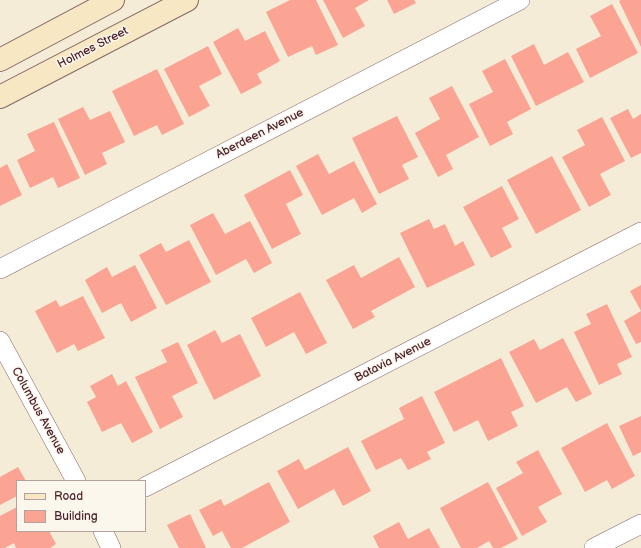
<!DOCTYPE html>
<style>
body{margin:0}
#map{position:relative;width:641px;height:548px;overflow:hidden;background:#f4ecd6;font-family:"Balsamiq Sans",sans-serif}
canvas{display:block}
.legend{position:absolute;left:16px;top:480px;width:130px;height:52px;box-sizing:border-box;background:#fbf7ec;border:1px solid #b4a19f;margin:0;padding:5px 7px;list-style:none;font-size:12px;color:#4a1f2b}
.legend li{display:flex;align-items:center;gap:8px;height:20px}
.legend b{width:20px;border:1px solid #b4a19f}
</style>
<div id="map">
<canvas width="641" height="548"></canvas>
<ul class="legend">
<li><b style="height:5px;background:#f7e8c3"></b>Road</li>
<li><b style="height:11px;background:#fba494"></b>Building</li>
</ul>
</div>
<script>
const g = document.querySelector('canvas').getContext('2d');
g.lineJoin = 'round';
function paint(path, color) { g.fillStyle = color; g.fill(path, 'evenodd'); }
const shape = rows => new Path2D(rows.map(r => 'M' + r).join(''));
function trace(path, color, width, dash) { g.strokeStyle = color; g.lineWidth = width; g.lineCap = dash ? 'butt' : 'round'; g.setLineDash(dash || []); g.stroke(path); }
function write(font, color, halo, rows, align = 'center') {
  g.font = font + ' "Balsamiq Sans",sans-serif'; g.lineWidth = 3; g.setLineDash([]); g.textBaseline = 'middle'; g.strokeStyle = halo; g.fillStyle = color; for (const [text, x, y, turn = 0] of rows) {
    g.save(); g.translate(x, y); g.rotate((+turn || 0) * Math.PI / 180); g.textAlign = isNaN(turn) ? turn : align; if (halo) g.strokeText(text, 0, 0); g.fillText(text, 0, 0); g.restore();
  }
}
paint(shape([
 [290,0,316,0,338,45,316,55,312,46,288,57,266,12],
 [323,0,369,0,355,8,365,26,343,38],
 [387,0,414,0,416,3,394,14],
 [621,0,641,0,641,47,619,1],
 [612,4,638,53,590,78,576,49,601,36,590,16],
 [238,28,245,41,265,31,280,61,257,74,262,83,241,94,213,42],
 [534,44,544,65,568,52,584,82,536,106,511,56],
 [208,46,222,74,199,86,210,106,189,117,164,69],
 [505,59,531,109,507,122,513,134,490,146,469,104,493,92,482,71],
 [157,69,184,124,162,135,157,125,134,136,112,91],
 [452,86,479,137,446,155,453,169,438,177,415,133,440,119,429,98],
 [83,107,90,120,110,111,125,142,102,153,107,164,85,175,58,119],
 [628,109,633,119,641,114,641,153,631,158,610,118],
 [397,116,418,157,402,165,409,179,379,194,352,138],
 [602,117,625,161,600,174,611,195,589,207,562,157,585,145,577,130],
 [54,122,80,178,58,188,53,177,30,188,17,160,35,151,27,134],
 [318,154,329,174,354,161,377,204,362,213,354,198,322,215,296,166],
 [552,156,581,210,536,234,507,180],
 [7,164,22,195,0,206,0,168],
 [290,170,303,195,286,204,301,234,272,249,244,195],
 [502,186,519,219,502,228,512,247,491,258,463,207],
 [213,213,225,234,250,221,272,263,254,273,246,259,216,275,190,225],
 [429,219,434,229,445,224,455,246,463,241,475,265,427,288,400,233],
 [189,240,211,282,166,305,139,255,161,243,166,252],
 [399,257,415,287,371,311,375,317,353,329,326,280,354,265,361,278],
 [135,265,157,308,131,322,121,303,102,313,85,280,107,267,112,277],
 [641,285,641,311,630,291],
 [300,292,327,343,306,354,294,332,266,347,251,318],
 [83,296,105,338,78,351,74,344,57,353,35,311,56,300,60,307],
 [607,304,632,357,617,364,622,374,599,385,574,332,591,324,586,314],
 [641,311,641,342,636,344,624,321],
 [215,330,222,343,240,334,261,376,214,400,187,345],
 [563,338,592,394,576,402,567,387,536,403,509,352,534,339,540,350],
 [178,342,198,383,172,396,183,417,160,429,135,377,167,362,161,350],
 [501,358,524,406,511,412,518,426,488,441,478,420,454,432,434,392],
 [112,374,118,386,126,381,153,432,132,443,121,423,102,432,87,402,96,397,90,386],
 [422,396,445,443,427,452,431,459,408,470,401,458,376,470,361,441,404,419,399,408],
 [641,416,641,452,633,456,619,426],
 [607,423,635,476,612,489,607,480,585,492,561,448],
 [348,447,371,491,343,506,334,489,298,509,277,471,299,459,305,470],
 [538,450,562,494,538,507,547,522,522,536,496,488,523,473,516,462],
 [18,467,26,481,17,481,17,496,0,505,0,477],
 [269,482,290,522,242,548,231,548,222,531,213,536,199,510,221,499,224,506],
 [488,482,518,539,501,548,493,548,489,541,477,548,461,548,440,508],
 [17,507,17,531,49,531,56,544,50,548,16,548,14,543,5,548,0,548,0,516],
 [190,514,206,548,179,548,167,525],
 [399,522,408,539,429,528,440,548,379,548,373,536]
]), '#fba494');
const street = shape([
 [0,269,520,0],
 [0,341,76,481],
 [145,487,641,232],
 [103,531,111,548],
 [594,548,641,524]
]);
const secondary = shape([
 [0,60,113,0],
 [0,97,187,0]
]);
trace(street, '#866767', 20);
trace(secondary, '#866767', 24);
trace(street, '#fff', 19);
trace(secondary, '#f7e8c3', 22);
write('12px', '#4a1f2b', '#fbf7ec', [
 ["Holmes Street",93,48,-27],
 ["Aberdeen Avenue",260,134,-27],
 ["Batavia Avenue",393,360,-27],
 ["Columbus Avenue",38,411,61]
]);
</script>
